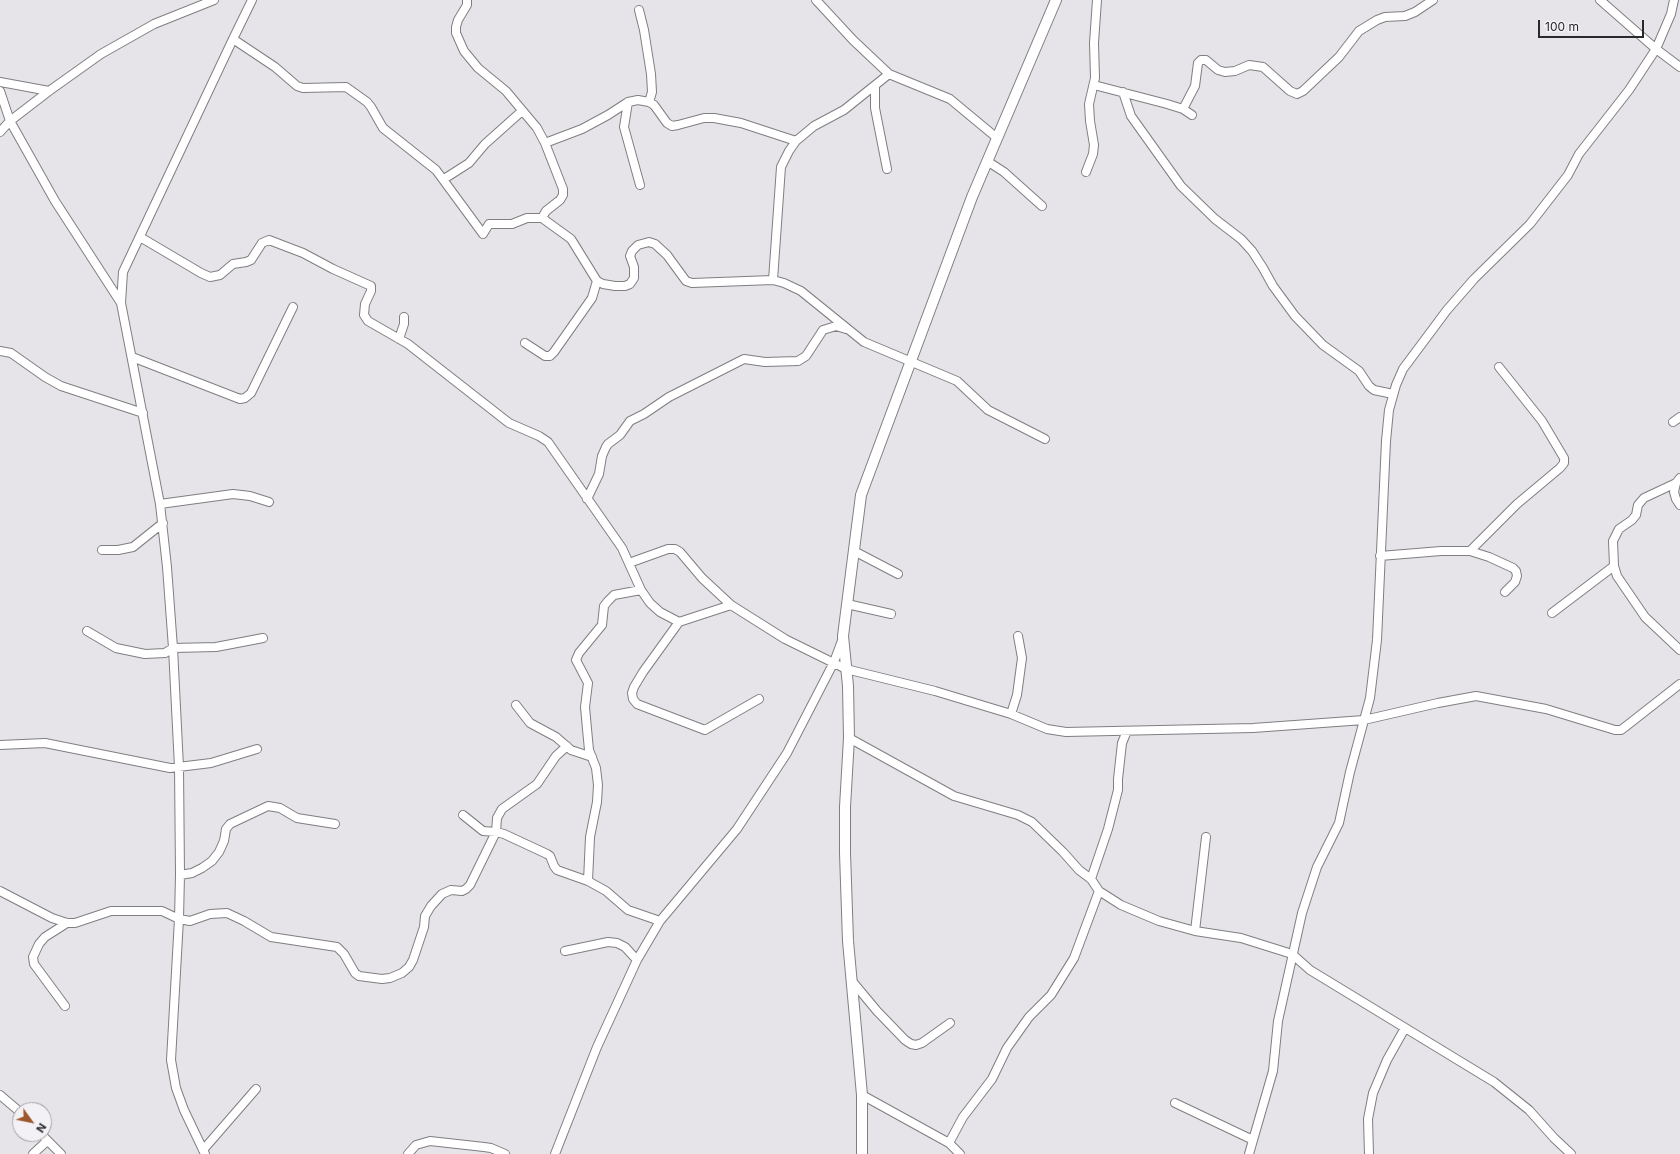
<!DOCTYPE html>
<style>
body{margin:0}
#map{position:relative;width:1680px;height:1154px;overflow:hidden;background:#e6e4e8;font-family:Inter,sans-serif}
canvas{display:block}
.north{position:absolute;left:12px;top:1102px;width:40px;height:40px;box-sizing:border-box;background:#f3f1f6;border:1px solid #a2a1a4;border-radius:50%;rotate:123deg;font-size:11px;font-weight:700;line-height:16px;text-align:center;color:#29282a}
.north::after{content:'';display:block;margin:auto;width:14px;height:18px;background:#9d572d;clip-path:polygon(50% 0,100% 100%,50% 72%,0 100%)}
.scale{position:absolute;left:1538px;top:20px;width:106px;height:18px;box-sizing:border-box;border:2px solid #29282a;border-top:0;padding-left:5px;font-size:12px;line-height:14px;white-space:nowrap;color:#29282a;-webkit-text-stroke:3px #f3f1f6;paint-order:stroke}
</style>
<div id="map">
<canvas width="1680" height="1154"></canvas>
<div class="north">N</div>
<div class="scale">100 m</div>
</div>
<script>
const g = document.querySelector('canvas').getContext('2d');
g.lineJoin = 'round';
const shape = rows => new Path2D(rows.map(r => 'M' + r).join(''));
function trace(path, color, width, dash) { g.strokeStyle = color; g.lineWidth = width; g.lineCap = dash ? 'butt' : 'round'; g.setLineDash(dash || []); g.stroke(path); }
const minor = shape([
 [467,0,467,5,458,20,456,27,456,33,464,51,478,68,506,91,537,128,545,143,563,189,563,195,560,200,546,211,542,218],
 [816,0,853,40,889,74,950,99,997,138],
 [1600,0,1656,49,1680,67],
 [639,10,644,30,651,74,652,92,649,102],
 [233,39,275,67,297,86,303,88,346,87,367,102,371,107,383,128,436,170,483,234,489,224,512,224,527,218,542,218,571,239,597,281,603,284,615,286,625,286,630,284,634,278,634,267,630,256,632,251,638,245,649,242,655,244,667,255,686,281,692,283,773,280,784,283,801,291,864,342,957,381,988,410,1045,439],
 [0,82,49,91],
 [1094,85,1167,104,1183,109,1192,115],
 [875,86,875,108,887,169],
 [0,91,10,121,55,201,121,303],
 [1123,92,1131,116,1181,186,1215,219,1241,239,1252,251,1263,268,1273,286,1295,316,1323,345,1359,371,1369,386,1374,390,1393,394],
 [628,102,624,127,640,185],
 [1183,109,1195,86,1198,63,1201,60,1206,60,1218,70,1225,72,1235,71,1249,65,1263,67,1290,91,1297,94,1303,91,1339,57,1359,31,1377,20,1385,17,1405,16,1415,12,1433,0],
 [0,132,10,121,49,91,101,54,154,24,214,0],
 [545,143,582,129,608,115,628,102,638,100,649,102,654,105,667,123,672,126,678,125,704,118,714,118,741,123,796,141],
 [987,161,1004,172,1042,206],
 [1086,172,1093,154,1094,145,1090,121,1089,104,1095,78,1094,43,1097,0],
 [444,179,469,163,485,144,522,111],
 [140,237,201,273,210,277,220,275,233,264,246,262,251,260,262,243,269,240,303,253,333,269,371,286,371,291,365,304,364,315,368,321,408,344,509,423,539,436,548,442,622,548,641,590,650,603,660,612,679,622],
 [773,280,781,167,789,151,796,141,814,126,844,110,889,74],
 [399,339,404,324,404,317],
 [525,343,545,356,550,356,554,352,592,298,597,281],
 [0,351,11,353,45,377,61,386,143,413],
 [132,357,240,399,245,398,251,393,293,307],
 [1673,422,1680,417],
 [1680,478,1676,483,1674,492,1676,499,1680,505],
 [1676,483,1644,498,1638,505,1636,515,1632,520,1619,529,1613,541,1614,566,1617,576,1645,617,1680,650],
 [587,499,599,474,602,456,606,447,608,444,620,435,630,421,644,414,669,397,744,359,765,362,798,361,806,356,823,330,836,326,846,329],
 [160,504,233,494,250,496,269,502],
 [102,550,118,550,133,547,163,523],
 [854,551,898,574],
 [1470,551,1517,504,1560,468,1564,463,1564,458,1542,421,1499,367],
 [1380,556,1441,551,1470,551,1489,557,1513,568,1516,571,1517,576,1515,582,1505,592],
 [629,563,668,549,675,549,680,552,702,578,731,605,785,639,846,669,935,691,1011,714,1047,729,1066,732,1253,728,1364,720,1438,703,1476,696,1546,709,1615,730,1621,730,1625,727,1680,684],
 [847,604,891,614],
 [731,605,679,622,643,672,634,687,632,693,633,699,637,704,705,730,759,699],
 [1552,613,1614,566],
 [87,631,116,648,145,654,165,653,173,648,216,647,263,638],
 [516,705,530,723,556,737,571,750,592,757],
 [1011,714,1017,695,1022,658,1018,636],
 [849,738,954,796,1018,815,1032,822,1063,852,1079,870,1091,879,1099,891,1121,905,1159,921,1195,931,1241,938,1292,954,1310,970,1494,1082,1529,1110,1554,1138,1571,1154],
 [0,745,45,743,170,768,211,763,257,749],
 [463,815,483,831,496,832,504,834,547,854,550,856,554,866,557,870,588,881,606,891,628,910,660,921],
 [180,875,192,873,202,868,212,861,219,852,224,841,226,829,230,824,268,806,280,808,297,818,335,824],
 [1091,879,1108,829,1118,790,1118,779,1122,743,1127,731],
 [588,881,590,837,597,802,598,785,596,768,589,750,587,729,585,707,588,683,576,660,579,653,602,625,604,606,608,601,614,595,641,590],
 [0,891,52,918,67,923,75,923,111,911,162,911,179,919,190,921,210,914,227,913,244,921,271,937,337,947,344,954,355,973,359,976,382,979,390,978,402,973,409,967,413,960,424,927,425,916,431,906,442,894,451,890,462,891,466,889,470,885,496,832,497,818,502,809,537,784,556,756,567,746],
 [1195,931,1206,837],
 [565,951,608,942,617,943,625,947,637,960],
 [852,981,877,1011,905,1040,911,1044,916,1045,922,1043,950,1023],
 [65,1006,34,964,33,957,39,944,45,937,67,923],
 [0,1095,20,1112],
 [862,1095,949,1143,960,1154],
 [1175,1103,1253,1140],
 [41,1134,61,1154],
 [949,1143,963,1117,992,1079,1007,1048,1029,1017,1051,995,1074,958,1099,891],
 [203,1150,256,1089],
 [33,1154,47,1141],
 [205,1154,184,1110,176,1088,171,1060,179,919,180,875,179,767,173,648,167,567,160,504,121,303,123,272,233,39,252,0],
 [408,1154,416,1145,430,1141,484,1147,491,1148,505,1154],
 [555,1154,597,1047,637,960,660,921,737,829,787,753,834,662,843,638],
 [1249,1154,1273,1071,1278,1021,1302,913,1317,867,1339,823,1350,772,1370,698,1377,640,1386,441,1389,410,1396,385,1403,369,1447,310,1474,279,1530,224,1568,175,1579,154,1629,90,1656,49,1671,14,1674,0],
 [1369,1154,1368,1119,1373,1093,1387,1060,1405,1028]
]);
const major = shape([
 [862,1154,862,1095,848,941,845,853,845,807,849,738,848,686,843,636,861,495,972,197,1056,0]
]);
trace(minor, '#817e82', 10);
trace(major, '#817e82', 12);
trace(minor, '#fff', 8);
trace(major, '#fff', 10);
</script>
